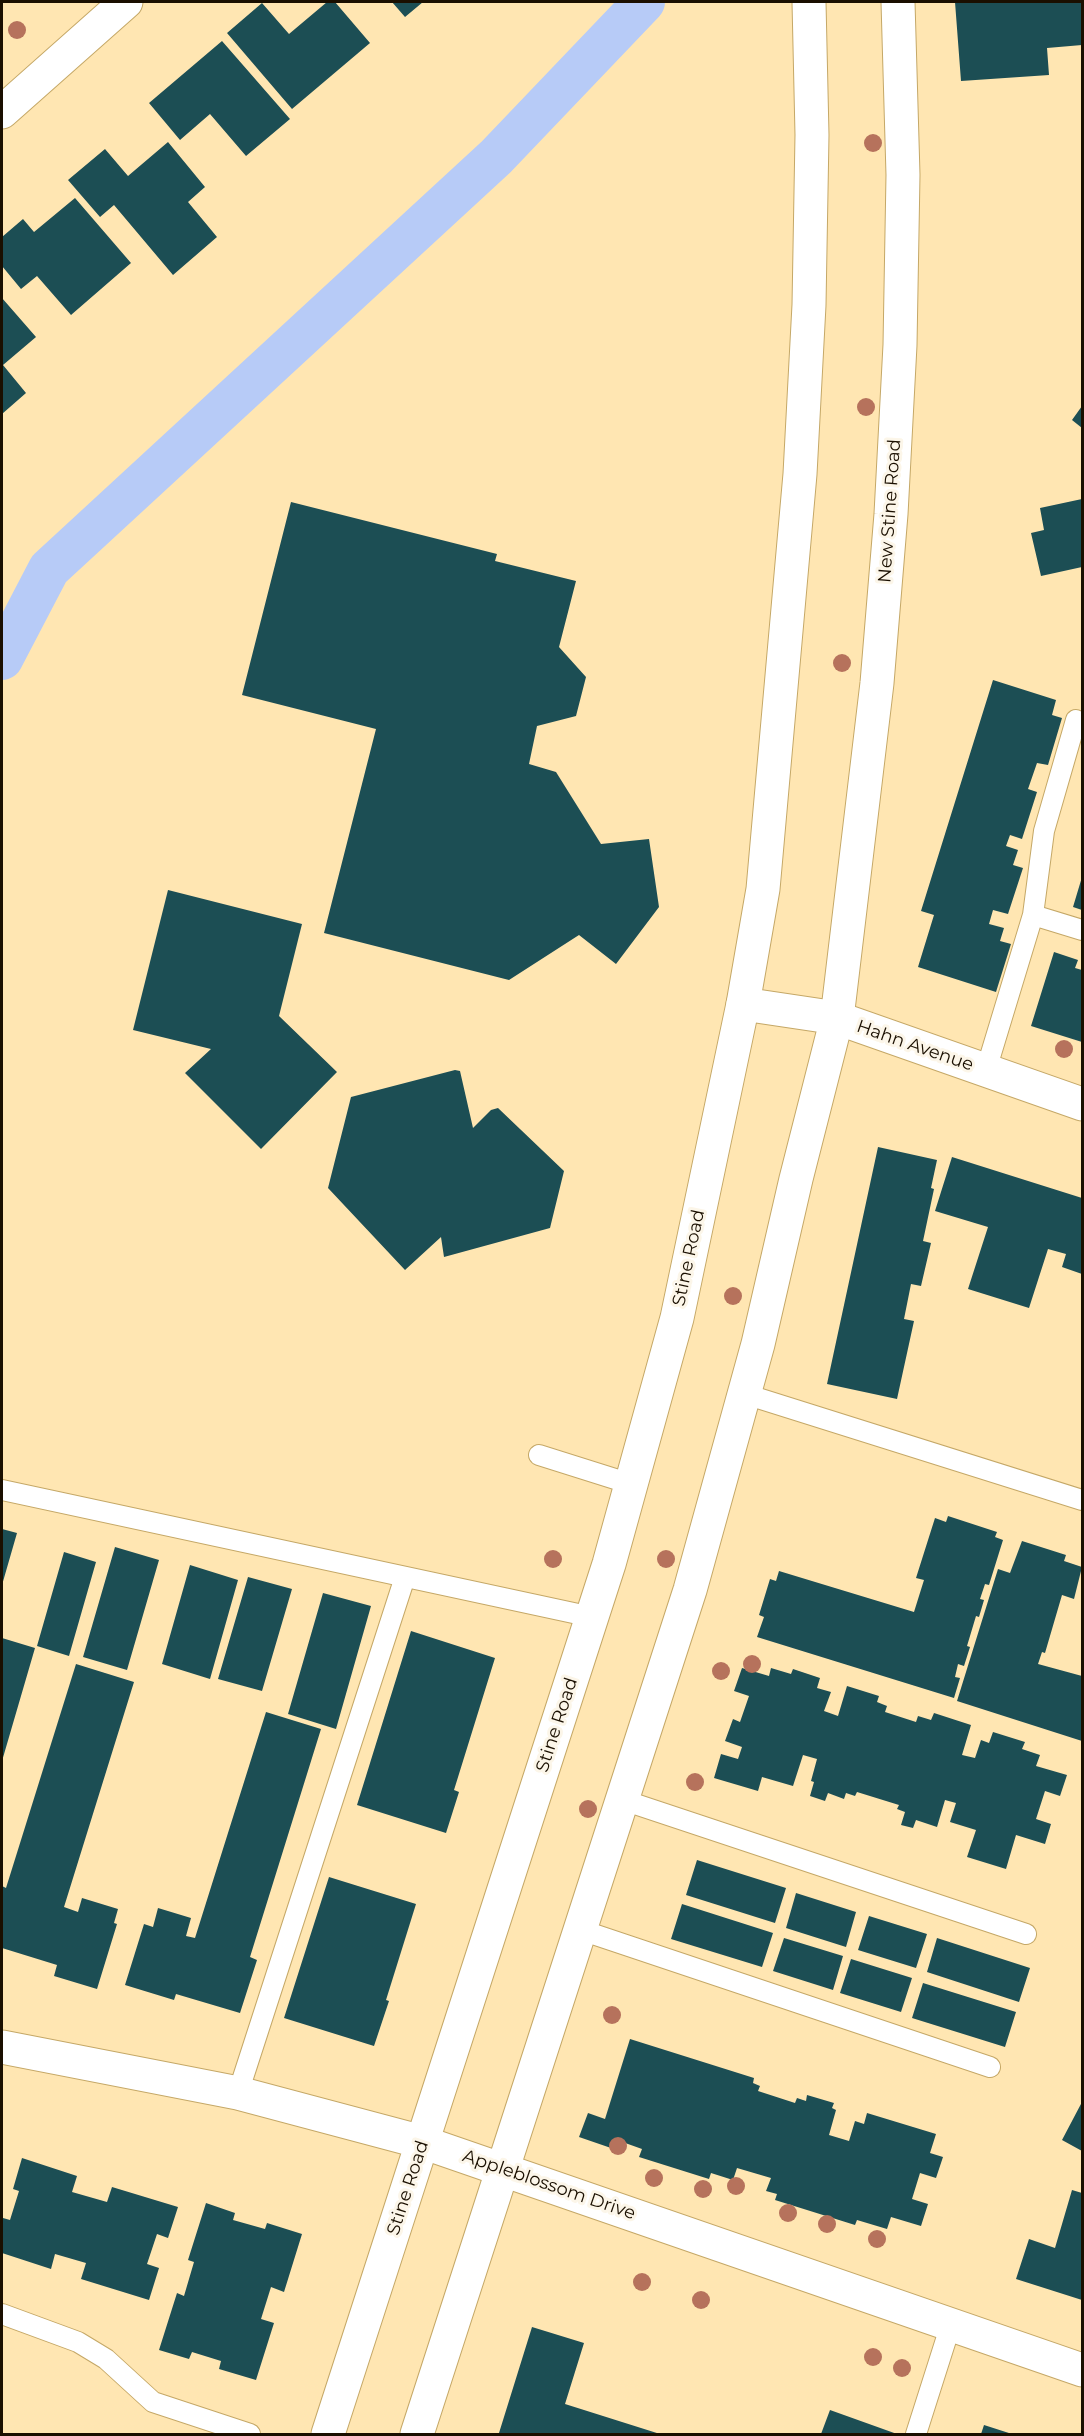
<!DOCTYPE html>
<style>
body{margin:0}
#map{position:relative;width:1084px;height:2436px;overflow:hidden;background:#ffe6b2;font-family:Montserrat,sans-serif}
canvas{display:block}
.frame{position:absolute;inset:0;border:3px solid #1a0f00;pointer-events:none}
</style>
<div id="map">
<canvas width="1084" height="2436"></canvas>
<div class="frame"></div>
</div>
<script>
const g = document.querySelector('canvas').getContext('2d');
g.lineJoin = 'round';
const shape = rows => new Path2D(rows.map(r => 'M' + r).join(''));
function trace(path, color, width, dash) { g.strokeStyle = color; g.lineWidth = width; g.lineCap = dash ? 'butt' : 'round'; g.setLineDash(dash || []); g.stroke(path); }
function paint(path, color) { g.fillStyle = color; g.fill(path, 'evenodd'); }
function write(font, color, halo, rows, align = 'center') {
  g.font = font + ' Montserrat,sans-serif'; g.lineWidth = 6; g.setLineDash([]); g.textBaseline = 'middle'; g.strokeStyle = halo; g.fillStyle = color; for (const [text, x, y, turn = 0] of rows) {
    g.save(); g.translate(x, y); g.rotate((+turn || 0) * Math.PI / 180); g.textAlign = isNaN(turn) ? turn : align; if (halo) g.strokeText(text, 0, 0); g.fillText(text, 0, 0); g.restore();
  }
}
trace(shape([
 [2,659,49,569,496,157,644,2]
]), '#b7cbf7', 42);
paint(shape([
 [327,2,335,2,370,43,292,109,227,33,262,3,289,34],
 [392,2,423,2,405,17],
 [955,2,1082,2,1082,45,1047,48,1049,75,961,81],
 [222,41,290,119,246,156,210,114,180,140,149,103],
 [168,142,205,187,188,202,217,237,173,275,114,205,100,217,68,180,105,149,128,176],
 [75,198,131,263,71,315,37,276,21,289,2,266,2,237,23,219,34,232],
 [2,298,36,337,3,365,26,393,2,414],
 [1082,406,1082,428,1072,420],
 [1082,499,1082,567,1041,576,1031,533,1044,530,1040,508],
 [291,502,497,554,495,561,576,581,559,647,586,677,576,716,537,726,529,764,556,772,601,844,649,839,659,907,616,964,579,935,509,980,324,933,376,729,242,695],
 [993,680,1056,700,1052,715,1062,718,1048,765,1037,763,1028,789,1037,792,1022,839,1010,835,1006,846,1018,850,1013,865,1023,868,1008,914,993,910,989,924,1004,928,1000,941,1011,944,996,992,918,967,934,915,921,911],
 [1082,877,1082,910,1073,907],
 [168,890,302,924,279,1016,337,1072,261,1149,185,1073,211,1049,133,1030],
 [1054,952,1078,960,1075,968,1082,970,1082,1042,1031,1026],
 [455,1070,460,1071,473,1128,491,1110,498,1108,564,1171,550,1228,444,1257,441,1237,405,1270,328,1188,351,1097],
 [878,1147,937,1160,931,1188,934,1189,923,1241,931,1243,921,1286,911,1284,904,1319,914,1321,897,1399,827,1384],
 [952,1157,1082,1198,1082,1274,1062,1267,1066,1254,1048,1249,1029,1308,968,1289,988,1227,935,1211],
 [948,1516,997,1532,995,1537,1003,1540,989,1585,985,1584,980,1599,984,1600,979,1617,976,1616,967,1646,970,1647,964,1666,958,1664,955,1677,960,1678,954,1698,757,1637,764,1617,759,1615,770,1579,776,1581,779,1571,914,1612,924,1580,916,1578,935,1518,946,1522],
 [2,1529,17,1533,2,1585],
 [1022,1541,1066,1555,1064,1561,1082,1567,1074,1599,1062,1595,1045,1653,1042,1652,1038,1664,1082,1676,1082,1741,957,1701,998,1569,1010,1573],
 [115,1547,159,1560,127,1670,83,1657],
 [64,1552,96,1562,69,1656,37,1646],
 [190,1565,238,1580,210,1679,162,1664],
 [248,1577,292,1589,262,1691,218,1679],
 [323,1593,371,1606,336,1729,288,1714],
 [411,1631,495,1658,454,1790,459,1792,446,1833,357,1805],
 [2,1638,35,1648,2,1761],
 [76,1664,134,1682,64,1907,78,1912,82,1898,118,1909,114,1923,117,1924,97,1989,54,1976,57,1965,2,1948,2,1886,6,1888],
 [742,1668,769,1676,771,1668,791,1674,793,1669,820,1678,817,1688,831,1692,824,1711,838,1716,847,1686,879,1696,877,1702,887,1706,885,1712,916,1722,918,1716,931,1720,934,1713,971,1725,962,1755,975,1758,981,1740,989,1743,993,1732,1025,1742,1022,1749,1040,1755,1036,1766,1067,1775,1060,1796,1045,1791,1036,1819,1051,1824,1045,1844,1016,1835,1006,1869,967,1857,976,1830,950,1822,956,1803,945,1800,937,1827,916,1820,913,1828,901,1825,905,1812,897,1809,899,1805,857,1792,855,1796,846,1793,844,1799,828,1793,825,1801,810,1796,814,1782,811,1781,817,1759,803,1755,793,1786,762,1777,758,1791,714,1778,721,1754,738,1759,742,1747,725,1741,733,1719,740,1722,749,1696,734,1691],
 [266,1712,321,1729,250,1957,257,1960,240,2013,176,1994,174,2000,125,1985,144,1924,153,1927,158,1908,191,1918,186,1936,195,1938],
 [697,1860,786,1888,775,1923,686,1895],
 [329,1877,416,1904,386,2000,389,2001,374,2046,284,2018],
 [796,1893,856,1912,846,1947,786,1928],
 [682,1904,773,1933,762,1967,671,1939],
 [869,1916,927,1934,916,1968,858,1950],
 [784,1938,843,1956,833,1990,773,1971],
 [937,1938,1030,1968,1019,2002,927,1972],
 [851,1959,912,1978,901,2012,840,1993],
 [923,1983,1016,2012,1005,2047,912,2018],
 [630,2039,754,2078,753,2083,760,2086,758,2091,795,2103,797,2098,806,2101,807,2095,834,2103,832,2108,836,2110,829,2135,849,2141,855,2121,864,2124,867,2113,936,2134,930,2153,943,2157,936,2178,920,2173,912,2199,928,2204,921,2226,891,2217,887,2229,857,2220,855,2225,775,2200,777,2194,766,2191,771,2178,737,2168,733,2180,711,2173,709,2179,639,2157,642,2149,614,2139,611,2148,579,2137,588,2113,605,2119],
 [1082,2102,1082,2151,1062,2140],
 [22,2158,77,2176,72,2192,107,2202,112,2187,178,2207,168,2238,157,2234,147,2264,159,2268,149,2300,81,2279,86,2263,55,2254,51,2269,2,2253,2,2223,3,2218,10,2220,19,2191,13,2189],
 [1072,2190,1082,2193,1082,2300,1016,2279,1029,2239,1055,2248],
 [206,2203,235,2213,233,2220,265,2229,267,2223,302,2234,284,2292,271,2287,261,2319,274,2323,256,2380,219,2369,221,2361,192,2352,189,2359,159,2350,177,2293,184,2296,194,2262,188,2260],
 [532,2327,584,2343,565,2404,660,2434,499,2433],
 [830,2410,897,2434,821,2434],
 [984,2425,1012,2434,981,2434]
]), '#1c4e54');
const lane = shape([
 [1033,915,1082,930],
 [986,1070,1033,915,1044,831,1076,720],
 [745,1394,1082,1500],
 [539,1455,631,1484],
 [2,1490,592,1617],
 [623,1800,1026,1934],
 [581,1930,990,2067],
 [238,2093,405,1577],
 [2,2314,78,2342,106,2359,153,2402,250,2434],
 [916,2434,951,2324]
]);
const street = shape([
 [2,112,126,2],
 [743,1004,837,1018,1082,1104],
 [2,2047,238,2093,422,2142,1082,2370]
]);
const secondary = shape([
 [328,2434,609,1564,677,1318,743,1004,763,889,800,474,809,305,812,135,809,2],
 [417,2434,690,1590,758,1344,796,1179,837,1018,877,683,891,514,900,345,903,175,898,2]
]);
trace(lane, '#c5a867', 22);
trace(street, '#c5a867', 35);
trace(secondary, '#c5a867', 35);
trace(lane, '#fff', 20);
trace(street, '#fff', 33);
trace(secondary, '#fff', 33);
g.fillStyle = '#b6725c';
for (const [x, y] of [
 [17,30],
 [873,143],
 [866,407],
 [842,663],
 [1064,1049],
 [733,1296],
 [553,1559],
 [666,1559],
 [752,1664],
 [721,1671],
 [695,1782],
 [588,1809],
 [612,2015],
 [618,2146],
 [654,2178],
 [736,2186],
 [703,2189],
 [788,2213],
 [827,2224],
 [877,2239],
 [642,2282],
 [701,2300],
 [873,2357],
 [902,2368]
]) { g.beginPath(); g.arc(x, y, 9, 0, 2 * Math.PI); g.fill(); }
write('18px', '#1a0f00', '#fcf6e9', [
 ["New Stine Road",890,511,-86],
 ["Hahn Avenue",915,1046,19],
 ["Stine Road",689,1258,-78],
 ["Stine Road",557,1725,-72],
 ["Appleblossom Drive",549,2185,19],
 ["Stine Road",408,2188,-72]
]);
</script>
